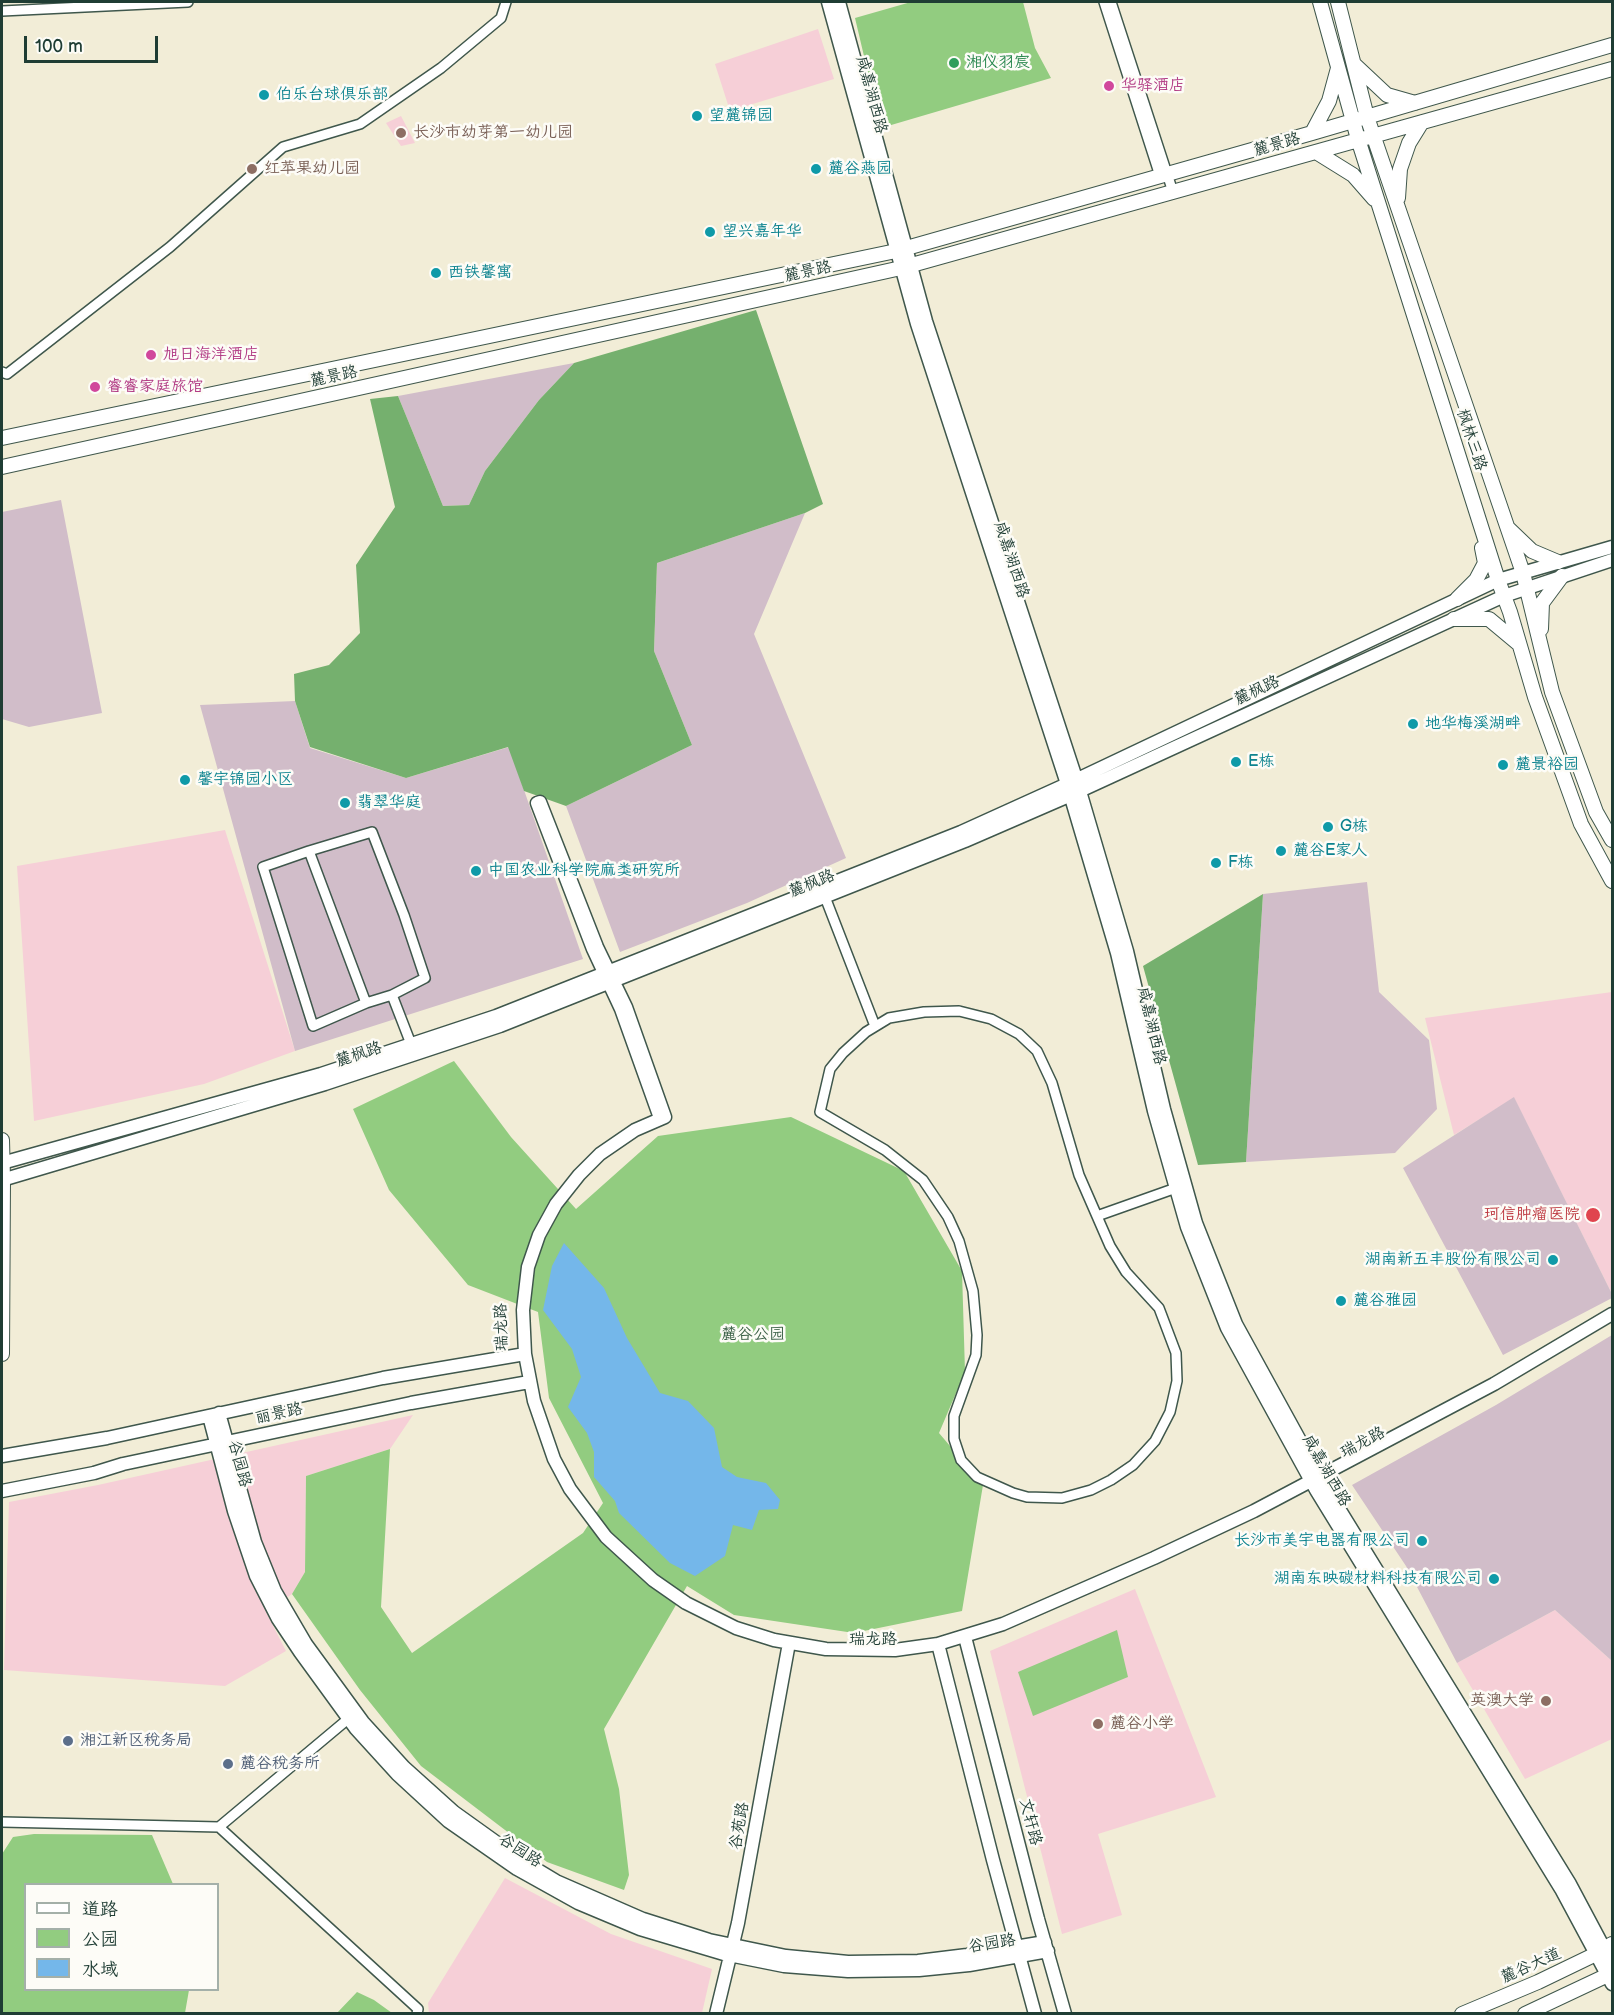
<!DOCTYPE html>
<meta charset="utf-8">
<style>
body{margin:0}
#map{position:relative;width:1614px;height:2015px;overflow:hidden;background:#f2edd7;font-family:"Balsamiq Sans","LXGW WenKai TC",sans-serif}
canvas{display:block}
.frame{position:absolute;inset:0;border:3px solid #1f3d34;pointer-events:none}
.legend{position:absolute;left:24px;top:1883px;width:195px;height:108px;box-sizing:border-box;background:#fdfcf7;border:2px solid #a4b0a9;margin:0;padding:8px 10px;list-style:none;font-size:18px;color:#1f3d34}
.legend li{display:flex;align-items:center;gap:12px;height:30px}
.legend b{width:30px;border:2px solid #a4b0a9}
.scale{position:absolute;left:24px;top:36px;width:134px;height:27px;box-sizing:border-box;border:3px solid #1f3d34;border-top:0;padding-left:8px;font-size:18px;line-height:21px;white-space:nowrap;color:#1f3d34;-webkit-text-stroke:4px #fdfcf7;paint-order:stroke}
</style>
<div id="map">
<canvas width="1614" height="2015"></canvas>
<div class="frame"></div>
<ul class="legend">
<li><b style="height:8px;background:#fff"></b>道路</li>
<li><b style="height:16px;background:#92cc80"></b>公园</li>
<li><b style="height:16px;background:#74b7ea"></b>水域</li>
</ul>
<div class="scale">100 m</div>
</div>
<script>
const g = document.querySelector('canvas').getContext('2d');
g.lineJoin = 'round';
function paint(path, color) { g.fillStyle = color; g.fill(path, 'evenodd'); }
const shape = rows => new Path2D(rows.map(r => 'M' + r).join(''));
function trace(path, color, width, dash) { g.strokeStyle = color; g.lineWidth = width; g.lineCap = dash ? 'butt' : 'round'; g.setLineDash(dash || []); g.stroke(path); }
function write(font, color, halo, rows, align = 'center') {
  g.font = font + ' "Balsamiq Sans","LXGW WenKai TC",sans-serif'; g.lineWidth = 5; g.setLineDash([]); g.textBaseline = 'middle'; g.strokeStyle = halo; g.fillStyle = color; for (const [text, x, y, turn = 0] of rows) {
    g.save(); g.translate(x, y); g.rotate((+turn || 0) * Math.PI / 180); g.textAlign = isNaN(turn) ? turn : align; if (halo) g.strokeText(text, 0, 0); g.fillText(text, 0, 0); g.restore();
  }
}
paint(shape([
 [818,29,834,79,730,111,715,64],
 [401,116,415,143,401,146,386,123],
 [225,830,295,1051,204,1084,34,1121,17,866],
 [1612,992,1612,1294,1514,1098,1454,1135,1425,1018],
 [413,1415,390,1449,306,1476,305,1572,292,1594,266,1612,286,1651,225,1686,4,1670,9,1502,98,1485],
 [1135,1589,1216,1797,1098,1834,1122,1915,1062,1934,990,1651],
 [1555,1610,1612,1661,1612,1739,1525,1779,1457,1663],
 [505,1878,611,1934,712,1969,702,2013,429,2013,428,2003]
]), '#f6cfd7');
paint(shape([
 [574,363,539,400,485,471,469,505,443,506,398,396],
 [61,500,102,713,29,727,2,719,2,512],
 [805,513,754,634,846,858,747,903,620,952,566,806,692,745,654,651,657,563],
 [295,701,310,748,406,778,509,747,583,959,295,1051,200,705],
 [1367,882,1379,992,1429,1040,1437,1109,1395,1153,1246,1162,1263,894],
 [1514,1097,1612,1294,1612,1298,1503,1355,1403,1168],
 [1612,1335,1612,1661,1555,1610,1457,1663,1406,1566,1352,1485,1496,1405]
]), '#d1bdc9');
paint(shape([
 [911,2,1023,2,1035,48,1051,78,881,128,855,18],
 [454,1061,511,1137,576,1209,658,1136,791,1117,904,1171,962,1271,965,1372,939,1433,983,1485,962,1611,854,1633,734,1615,687,1586,604,1729,619,1789,629,1875,624,1890,547,1862,421,1766,360,1690,292,1594,305,1572,306,1476,390,1449,381,1607,412,1653,583,1533,603,1503,549,1398,538,1312,468,1285,389,1190,353,1109],
 [1117,1630,1128,1677,1033,1716,1018,1672],
 [34,1834,152,1835,173,1884,26,1884,26,1990,189,1990,185,2013,2,2013,2,1854,13,1837],
 [357,1992,374,2000,392,2013,337,2013]
]), '#92cc80');
paint(shape([
 [756,310,823,504,805,513,657,563,654,651,692,745,566,806,524,791,508,747,406,778,310,747,295,701,294,674,329,665,360,633,356,565,395,507,370,399,398,396,443,506,469,505,485,471,539,400,574,363],
 [1263,894,1246,1162,1198,1165,1143,966]
]), '#75b06e');
paint(shape([
 [564,1243,604,1288,627,1338,660,1393,688,1401,714,1428,722,1467,737,1477,766,1483,780,1500,778,1509,759,1510,752,1530,733,1525,725,1556,695,1576,670,1563,619,1513,615,1501,594,1477,594,1452,587,1433,568,1407,581,1377,572,1349,543,1310,552,1266]
]), '#74b7ea');
const street = shape([
 [1104,2,1160,176],
 [1111,2,1173,192],
 [2,11,188,2],
 [2,372,7,374,170,247,283,147,360,124,441,68,501,18,506,2],
 [309,851,263,867,313,1026,366,1003],
 [825,897,875,1026],
 [392,995,366,1003,309,851,372,832,404,915,425,978,392,995,411,1044],
 [959,1011,991,1019,1019,1034,1037,1051,1052,1083,1079,1175,1110,1246,1126,1272,1159,1308,1176,1353,1177,1381,1170,1412,1155,1441,1133,1465,1111,1480,1091,1490,1062,1498,1027,1497,1013,1493,977,1477,961,1460,954,1439,954,1416,976,1355,977,1335,973,1291,959,1241,948,1217,923,1180,885,1150,820,1112,830,1069,843,1053,866,1032,889,1018,924,1012,959,1011],
 [1097,1216,1176,1188],
 [2,1822,219,1827,418,2009,417,2014],
 [219,1827,348,1719]
]);
const secondary = shape([
 [828,2,917,324,1067,784,1117,953,1154,1111,1187,1227,1227,1328,1316,1490,1561,1889,1612,1984],
 [839,2,926,321,1077,781,1127,951,1164,1109,1196,1223,1236,1324,1325,1486,1570,1884,1612,1963],
 [660,1118,621,1009,593,949,537,803,540,802,597,947,626,1007,665,1117,635,1130,600,1154,579,1175,556,1204,539,1235,528,1267,523,1310,525,1354,534,1401,554,1459,570,1489,606,1537,653,1580,686,1603,736,1628,774,1640,826,1649,895,1650,938,1644,1003,1624,1154,1558,1254,1511,1494,1384,1612,1314],
 [2,1163,321,1074,496,1016,961,832,1067,784,1498,580,1612,547],
 [2,1180,325,1084,500,1026,965,841,1071,795,1504,596,1612,560],
 [219,1413,255,1542,275,1591,306,1644,363,1722,404,1767,454,1812,521,1860,556,1881,643,1919,709,1940,786,1956,848,1962,918,1961,967,1955,1045,1942],
 [209,1416,234,1511,256,1576,278,1619,300,1652,356,1729,397,1774,448,1821,517,1869,578,1903,640,1929,724,1954,784,1966,848,1971,919,1970,969,1965,1048,1951],
 [2,1456,107,1438,383,1378,525,1354],
 [2,1491,94,1473,123,1464,411,1403,529,1382],
 [965,1637,1038,1919,1065,2014],
 [938,1644,993,1860,1035,2014],
 [716,2014,738,1923,789,1643]
]);
const primary = shape([
 [1320,2,1358,139,1498,580,1510,612,1535,697,1581,824,1612,881],
 [1338,2,1367,117,1523,573,1552,692,1596,812,1612,840],
 [1355,65,1387,95,1415,103],
 [1312,133,1329,101,1338,68],
 [1316,152,1353,175,1374,199],
 [1398,198,1400,169,1409,143,1422,122],
 [2,438,896,251,1312,133,1612,45],
 [2,467,901,268,1612,69],
 [1509,529,1532,551,1558,562],
 [1457,599,1476,580,1485,563,1482,548],
 [1454,619,1489,619,1519,644],
 [1541,629,1542,603,1562,576],
 [2,1140,3,1179,2,1354],
 [1462,2014,1538,1982,1596,1954,1612,1944],
 [1525,2014,1612,1973]
]);
trace(street, '#3f574c', 12);
trace(secondary, '#3f574c', 15);
trace(primary, '#3f574c', 16);
trace(street, '#fff', 9);
trace(secondary, '#fff', 12);
trace(primary, '#fff', 14);
for (const [x, y, r, color] of [
 [954,63,6,"#2e9e5b"],
 [1109,86,6,"#d1479c"],
 [264,95,6,"#0f9aa8"],
 [697,116,6,"#0f9aa8"],
 [401,133,6,"#8d6e63"],
 [252,169,6,"#8d6e63"],
 [816,169,6,"#0f9aa8"],
 [710,232,6,"#0f9aa8"],
 [436,273,6,"#0f9aa8"],
 [151,355,6,"#d1479c"],
 [95,387,6,"#d1479c"],
 [1413,724,6,"#0f9aa8"],
 [1236,762,6,"#0f9aa8"],
 [1503,765,6,"#0f9aa8"],
 [185,780,6,"#0f9aa8"],
 [345,803,6,"#0f9aa8"],
 [1328,827,6,"#0f9aa8"],
 [1281,851,6,"#0f9aa8"],
 [1216,863,6,"#0f9aa8"],
 [476,871,6,"#0f9aa8"],
 [1593,1215,8,"#e0444e"],
 [1553,1260,6,"#0f9aa8"],
 [1341,1301,6,"#0f9aa8"],
 [1422,1541,6,"#0f9aa8"],
 [1494,1579,6,"#0f9aa8"],
 [1546,1701,6,"#8d6e63"],
 [1098,1724,6,"#8d6e63"],
 [68,1741,6,"#5c6f8a"],
 [228,1764,6,"#5c6f8a"]
]) { const dot = new Path2D(); dot.arc(x, y, r, 0, 2 * Math.PI); g.fillStyle = color; g.fill(dot); trace(dot, '#fdfcf7', 2); }
write('16px', '#27864d', '#fdfcf7', [
 ["湘仪羽宸",966,63]
], 'left');
write('16px', '#b23c85', '#fdfcf7', [
 ["华驿酒店",1121,86],
 ["旭日海洋酒店",163,355],
 ["睿睿家庭旅馆",107,387]
], 'left');
write('16px', '#0d838f', '#fdfcf7', [
 ["伯乐台球俱乐部",276,95],
 ["望麓锦园",709,116],
 ["麓谷燕园",828,169],
 ["望兴嘉年华",722,232],
 ["西铁馨寓",448,273],
 ["地华梅溪湖畔",1425,724],
 ["E栋",1248,762],
 ["麓景裕园",1515,765],
 ["馨宇锦园小区",197,780],
 ["翡翠华庭",357,803],
 ["G栋",1340,827],
 ["麓谷E家人",1293,851],
 ["F栋",1228,863],
 ["中国农业科学院麻类研究所",488,871],
 ["湖南新五丰股份有限公司",1541,1260,"right"],
 ["麓谷雅园",1353,1301],
 ["长沙市美宇电器有限公司",1410,1541,"right"],
 ["湖南东映碳材料科技有限公司",1482,1579,"right"]
], 'left');
write('16px', '#1f3d34', '#fdfcf7', [
 ["咸嘉湖西路",871,95,75],
 ["麓景路",1277,145,-16],
 ["麓景路",808,272,-12],
 ["麓景路",334,377,-12],
 ["枫林三路",1471,440,72],
 ["咸嘉湖西路",1011,560,72],
 ["麓枫路",1257,691,-25],
 ["麓枫路",812,884,-22],
 ["咸嘉湖西路",1151,1026,77],
 ["麓枫路",359,1055,-18],
 ["瑞龙路",502,1327,-91],
 ["丽景路",279,1414,-12],
 ["瑞龙路",1363,1443,-28],
 ["谷园路",239,1464,75],
 ["咸嘉湖西路",1326,1471,60],
 ["瑞龙路",873,1640],
 ["文轩路",1030,1822,76],
 ["谷苑路",740,1826,-80],
 ["谷园路",520,1851,33],
 ["谷园路",992,1944,-9],
 ["麓谷大道",1531,1966,-24]
]);
write('16px', '#785e54', '#fdfcf7', [
 ["长沙市幼芽第一幼儿园",413,133],
 ["红苹果幼儿园",264,169],
 ["英澳大学",1534,1701,"right"],
 ["麓谷小学",1110,1724]
], 'left');
write('16px', '#be3a42', '#fdfcf7', [
 ["珂信肿瘤医院",1580,1215]
], 'right');
write('16px', '#3c6147', '#fdfcf7', [
 ["麓谷公园",753,1335]
]);
write('16px', '#4e5e75', '#fdfcf7', [
 ["湘江新区税务局",80,1741],
 ["麓谷税务所",240,1764]
], 'left');
</script>
